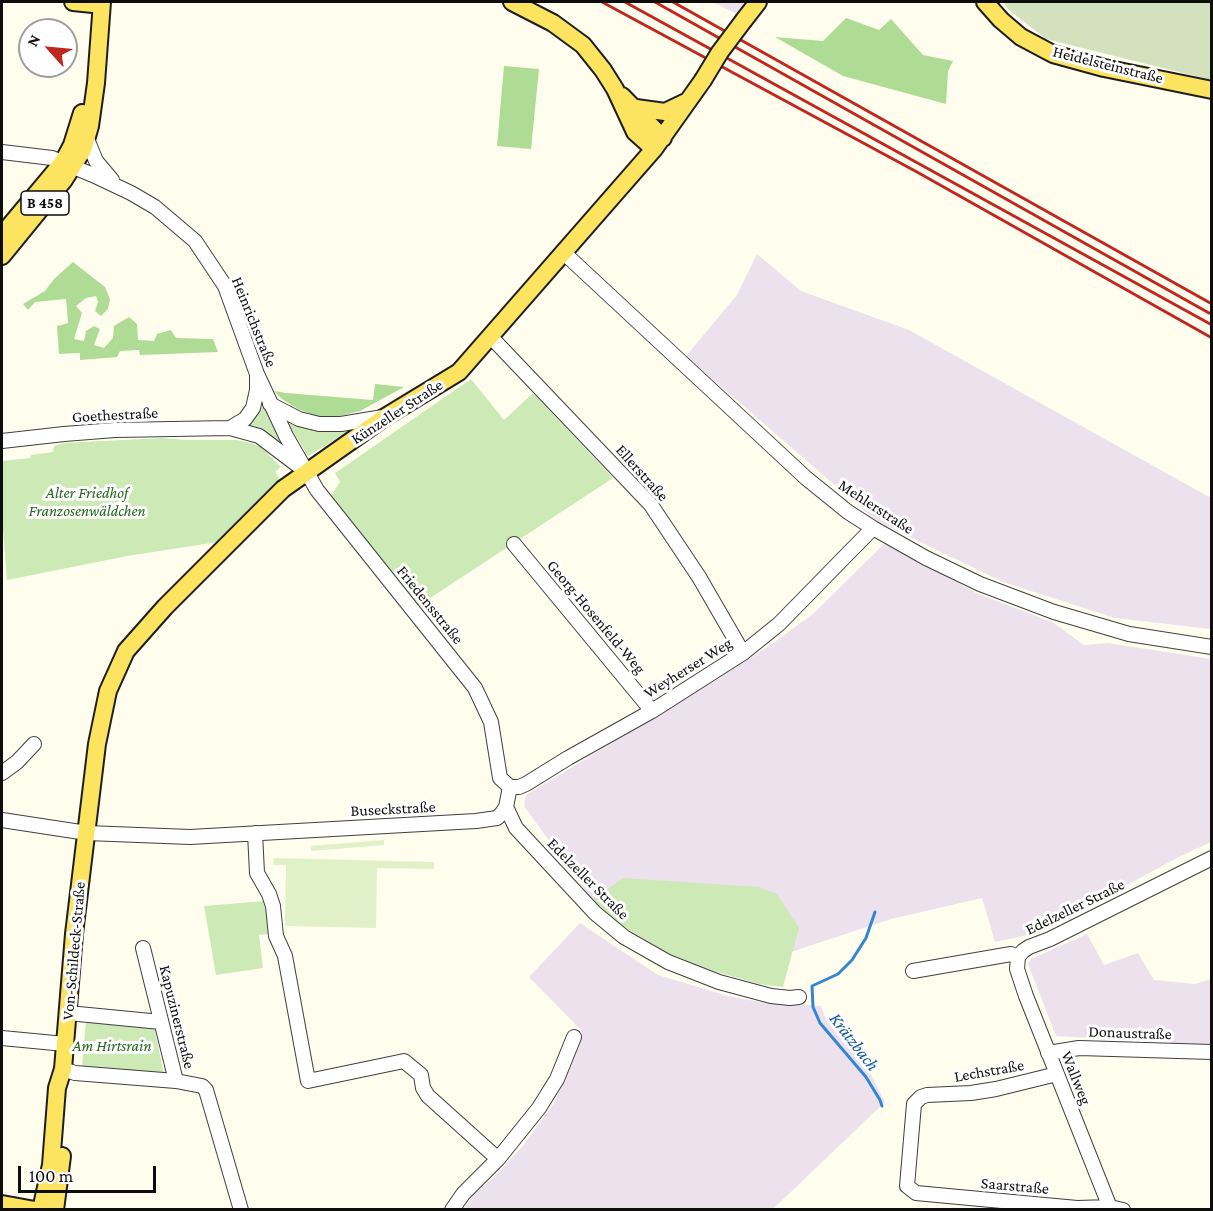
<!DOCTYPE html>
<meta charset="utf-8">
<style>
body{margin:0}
#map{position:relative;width:1213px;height:1211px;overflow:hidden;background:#fffdee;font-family:"Crimson Pro",serif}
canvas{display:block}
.frame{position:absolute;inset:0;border:3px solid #0d0d0d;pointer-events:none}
.north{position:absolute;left:18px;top:18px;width:60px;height:60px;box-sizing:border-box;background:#fff;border:2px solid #9e9e9e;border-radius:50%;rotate:297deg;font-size:16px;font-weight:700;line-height:24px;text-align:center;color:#0d0d0d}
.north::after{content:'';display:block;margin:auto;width:21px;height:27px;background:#c12721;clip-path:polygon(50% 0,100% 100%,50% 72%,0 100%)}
.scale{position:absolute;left:18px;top:1166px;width:138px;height:27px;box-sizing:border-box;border:3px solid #0d0d0d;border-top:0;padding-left:8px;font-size:18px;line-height:21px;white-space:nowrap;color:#0d0d0d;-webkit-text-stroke:4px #fff;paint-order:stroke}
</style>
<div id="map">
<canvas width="1213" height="1211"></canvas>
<div class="frame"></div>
<div class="north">N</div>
<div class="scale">100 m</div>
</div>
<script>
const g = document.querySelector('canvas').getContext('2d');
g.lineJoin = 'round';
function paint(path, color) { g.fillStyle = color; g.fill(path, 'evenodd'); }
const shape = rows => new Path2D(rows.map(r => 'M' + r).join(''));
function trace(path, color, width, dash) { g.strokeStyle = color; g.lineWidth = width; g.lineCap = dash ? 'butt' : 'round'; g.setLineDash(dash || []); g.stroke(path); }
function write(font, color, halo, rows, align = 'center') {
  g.font = font + ' "Crimson Pro",serif'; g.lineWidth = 6; g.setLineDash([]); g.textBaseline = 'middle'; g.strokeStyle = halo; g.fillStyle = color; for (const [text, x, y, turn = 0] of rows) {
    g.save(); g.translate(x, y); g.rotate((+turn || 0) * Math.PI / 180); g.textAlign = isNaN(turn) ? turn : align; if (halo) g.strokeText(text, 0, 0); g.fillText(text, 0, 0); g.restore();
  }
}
paint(shape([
 [712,2,758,2,743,17],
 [757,254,801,291,909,330,1211,498,1211,629,1115,618,1003,582,875,520,686,356,737,295],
 [886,542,976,593,1052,622,1084,645,1108,643,1211,659,1211,842,1181,856,1037,933,995,942,982,898,891,919,788,953,759,984,707,969,670,954,621,925,588,894,524,806,526,795,721,677,772,644,814,613],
 [580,923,658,975,728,996,765,1003,821,1006,825,1017,863,1059,885,1102,773,1209,464,1210,474,1194,491,1180,523,1146,554,1103,571,1066,582,1031,529,977],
 [1087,934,1104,965,1138,953,1154,980,1195,984,1211,979,1211,1045,1056,1036,1028,964,1031,959]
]), '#ece1ec');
paint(shape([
 [471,379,504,420,533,393,613,478,418,606,331,496,340,482,335,473],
 [265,407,279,434,286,451,261,430,245,425,259,408],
 [288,423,311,430,336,430,348,428,349,431,308,456],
 [163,438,186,440,236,440,251,443,261,447,281,467,275,472,280,479,218,542,127,556,7,580,2,517,2,461,30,458,31,455,53,452,54,446,63,443],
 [623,878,759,887,777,894,799,928,783,987,759,984,707,969,670,954,621,925,593,900],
 [265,901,269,934,259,935,263,968,216,975,204,906],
 [86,1020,154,1026,164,1075,82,1067]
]), '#cdeab6');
paint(shape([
 [846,18,879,30,891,19,923,55,953,61,948,71,946,104,843,76,775,37,823,41],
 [504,66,539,69,531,149,497,146],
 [73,262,105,287,110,299,108,309,101,316,95,311,98,302,96,296,86,298,76,306,82,313,74,339,84,341,86,331,94,326,100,329,94,345,104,348,113,338,114,326,129,317,137,324,138,340,154,341,157,334,171,330,176,338,213,339,218,352,140,355,139,350,120,351,117,357,80,360,80,353,59,354,57,326,68,323,66,299,35,302,28,310,23,304,45,291,54,279],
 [375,384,404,387,360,411,336,417,316,416,298,409,282,399,274,391,286,393,373,400]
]), '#afdc95');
paint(shape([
 [1003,2,1211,2,1211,80,1046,39,1009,10]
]), '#d3e1be');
paint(shape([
 [384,840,384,845,311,851,311,846],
 [274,858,434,862,434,869,377,868,376,928,285,926,286,865,273,865]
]), '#e0f1c8');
trace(shape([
 [875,912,866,938,852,960,838,974,812,986,813,1007,820,1023,866,1077,880,1100,882,1106]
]), '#3586d1', 3);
const minor = shape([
 [87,139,96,161,112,180],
 [2,152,52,158,93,175,131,193,155,207,195,241,225,286,257,374,286,436,317,490,475,688,491,722,500,778,510,787,519,787,526,784,568,758,652,711,743,653,779,624,873,528],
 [563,252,806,478,848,512,873,528,926,558,980,584,1054,612,1129,634,1212,647],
 [490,336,651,505,699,577,743,653],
 [270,404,299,419,319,424,341,424,383,417],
 [230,428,245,419,253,408,257,390,257,376],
 [2,441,64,434,115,430,230,428,259,436,304,470],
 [514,544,652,711],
 [2,773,17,762,34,744],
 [506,807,516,828,595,913,624,937,668,962,719,982,771,996,790,998,799,997],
 [2,820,87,833,190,837,476,821,497,818,502,813,506,807,510,787],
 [255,833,257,873,269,894,273,906,276,936,285,956,308,1081,404,1061,421,1075,423,1088,428,1096,498,1159],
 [143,948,176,1081],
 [913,971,1011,954,1018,957],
 [68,1013,161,1022],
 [2,1038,65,1044],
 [1048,1053,1079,1048,1212,1052],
 [63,1069,75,1073,176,1081,202,1086,206,1090,241,1210],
 [1057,1074,996,1089,971,1093,927,1095,921,1097,914,1104,907,1186,916,1193,1077,1208,1110,1207,1123,1210],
 [452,1210,463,1194,498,1159,539,1108,557,1079,574,1037],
 [1111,1210,1026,996,1017,969,1018,957,1023,951,1029,947,1050,939,1212,858]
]);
const major = shape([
 [73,2,93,4],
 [512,2,553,23,583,45,603,70,615,89,635,132,654,149],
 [985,2,1001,20,1021,37,1053,54,1104,68,1212,90],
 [744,20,758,2],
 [622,96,663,138],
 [636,108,665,112,688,101],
 [2,235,63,162,72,145,82,113],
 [2,256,64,180,83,150,90,126,96,83,102,2],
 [2,1204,35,1210],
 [41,1210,51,1165,57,1088,63,1069,74,934,97,744,108,691,126,651,165,607,283,489,385,417,459,372,654,149,703,80],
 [55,1210,62,1156]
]);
trace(minor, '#404040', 16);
trace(major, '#1e1e1e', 20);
trace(minor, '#fff', 14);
trace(major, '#fce360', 16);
trace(shape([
 [602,2,917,172,1212,338],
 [625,2,1212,325],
 [655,2,1209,313],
 [673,2,1212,304]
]), '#c12721', 3);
const majorBridge = shape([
 [703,80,720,52,744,20]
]);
trace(majorBridge, '#1e1e1e', 20, []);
trace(majorBridge, '#fce360', 16);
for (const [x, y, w] of [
 [45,203,48]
]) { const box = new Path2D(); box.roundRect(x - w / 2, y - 12, w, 24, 4.5); g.fillStyle = '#fff'; g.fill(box); trace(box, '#0d0d0d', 1.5); }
write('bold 15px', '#0d0d0d', null, [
 ["B 458",45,203]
]);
write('16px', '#0d0d0d', '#fff', [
 ["Heidelsteinstraße",1108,65,14],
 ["Heinrichstraße",254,322,68],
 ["Künzeller Straße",397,412,-33],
 ["Goethestraße",115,415,-3],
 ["Ellerstraße",642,473,48],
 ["Mehlerstraße",876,507,33],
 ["Friedensstraße",430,605,51],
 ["Georg-Hosenfeld-Weg",596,617,50],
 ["Weyherser Weg",688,668,-32],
 ["Buseckstraße",393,809,-3],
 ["Edelzeller Straße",588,879,45],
 ["Edelzeller Straße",1075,907,-26],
 ["Von-Schildeck-Straße",74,951,-85],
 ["Kapuzinerstraße",177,1017,76],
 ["Donaustraße",1130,1033,2],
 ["Lechstraße",989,1071,-10],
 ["Wallweg",1076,1078,68],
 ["Saarstraße",1015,1186,5]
]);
write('italic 16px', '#25671c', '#fff', [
 ["Alter Friedhof",87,493],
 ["Franzosenwäldchen",87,511],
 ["Am Hirtsrain",112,1046]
]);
write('italic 18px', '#1358a3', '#fff', [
 ["Krätzbach",854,1042,52]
]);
</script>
